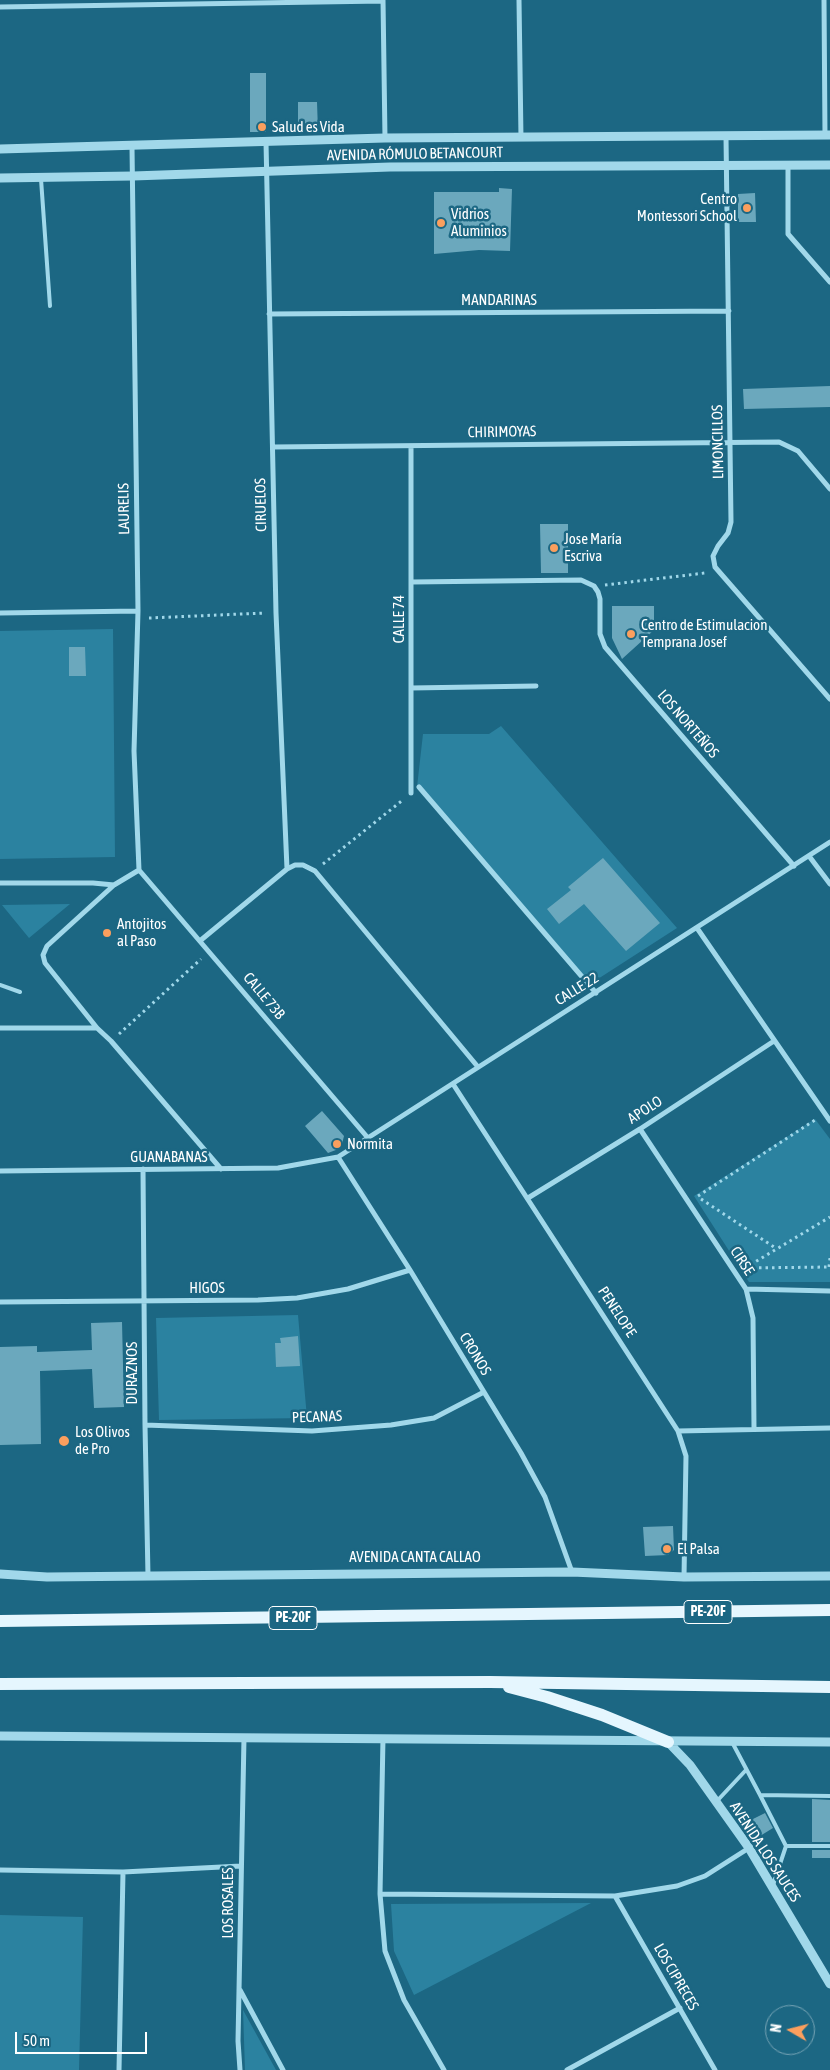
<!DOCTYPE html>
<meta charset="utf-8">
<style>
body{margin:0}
#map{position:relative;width:830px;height:2070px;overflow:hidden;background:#1c6783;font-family:"Asap Condensed",sans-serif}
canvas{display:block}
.north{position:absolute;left:765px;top:2005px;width:50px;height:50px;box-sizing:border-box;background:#1c6783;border:1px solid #77a4b5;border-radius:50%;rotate:278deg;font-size:14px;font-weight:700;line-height:20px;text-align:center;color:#fff}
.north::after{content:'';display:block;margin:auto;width:18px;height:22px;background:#fb9f5e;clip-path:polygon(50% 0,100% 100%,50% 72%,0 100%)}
.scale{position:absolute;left:15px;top:2032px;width:132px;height:22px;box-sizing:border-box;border:2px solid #fff;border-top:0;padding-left:6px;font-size:15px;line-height:18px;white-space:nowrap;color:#fff;-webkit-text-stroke:4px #1c6783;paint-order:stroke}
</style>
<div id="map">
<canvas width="830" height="2070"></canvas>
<div class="north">N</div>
<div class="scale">50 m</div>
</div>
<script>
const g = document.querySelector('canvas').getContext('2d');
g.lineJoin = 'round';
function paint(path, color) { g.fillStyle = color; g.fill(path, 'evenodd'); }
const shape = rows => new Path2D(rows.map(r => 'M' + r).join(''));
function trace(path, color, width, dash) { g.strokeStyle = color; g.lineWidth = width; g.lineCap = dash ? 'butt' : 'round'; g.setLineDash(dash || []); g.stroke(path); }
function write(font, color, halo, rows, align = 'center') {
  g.font = font + ' "Asap Condensed",sans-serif'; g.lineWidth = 5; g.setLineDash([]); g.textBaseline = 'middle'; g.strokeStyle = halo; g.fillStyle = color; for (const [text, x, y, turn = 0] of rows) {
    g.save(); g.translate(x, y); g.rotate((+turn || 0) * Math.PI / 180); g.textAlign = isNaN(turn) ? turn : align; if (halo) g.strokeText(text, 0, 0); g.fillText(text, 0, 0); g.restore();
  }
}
paint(shape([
 [113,629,115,857,0,859,0,631],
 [501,726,677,928,587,986,417,787,423,734,489,734],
 [70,904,29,938,2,905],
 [815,1119,830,1139,830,1282,749,1282,694,1196],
 [298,1315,307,1418,159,1420,156,1318],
 [591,1903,414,1995,394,1951,391,1904],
 [0,1915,83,1917,79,2070,0,2070],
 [243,2010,276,2070,245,2070]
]), '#2b82a0');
paint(shape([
 [250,73,266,73,266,132,250,132],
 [298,102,317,102,318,131,298,131],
 [499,188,512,189,510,251,479,250,434,254,434,192,499,192],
 [755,193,756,222,738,222,738,194],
 [830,386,830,407,744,409,743,389],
 [540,524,568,524,568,573,541,573],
 [612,606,654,606,654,630,622,659,612,638],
 [69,647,85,647,86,676,69,676],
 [603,858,660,923,626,951,584,904,559,924,547,909,571,890,568,887],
 [322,1111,344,1136,341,1148,328,1153,305,1126],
 [122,1322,124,1407,94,1408,92,1369,40,1371,41,1444,0,1445,0,1347,37,1346,37,1352,92,1350,91,1323],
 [298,1336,300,1366,276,1367,275,1343,281,1343,280,1338],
 [673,1526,674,1550,668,1555,645,1556,643,1527],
 [812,1799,830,1800,830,1842,812,1842],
 [765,1813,773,1828,760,1836,751,1820],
 [812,1850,830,1850,830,1858,812,1858]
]), '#6ba8bd');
trace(shape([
 [605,585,705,573],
 [149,618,265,613],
 [323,864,404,799],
 [119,1034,201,959],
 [698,1196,815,1120],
 [701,1199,777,1249],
 [829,1267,830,1258],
 [745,1268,830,1217],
 [746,1268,830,1267]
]), '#a1d8ea', 3, [2.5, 4]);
trace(shape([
 [41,179,50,306],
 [0,985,20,992],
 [732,1742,760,1795,830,1796],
 [760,1795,786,1846,773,1885],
 [717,1801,746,1770],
 [786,1846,830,1846]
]), '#a1d8ea', 4);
trace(shape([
 [383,0,385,138],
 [519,0,521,138],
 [824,0,825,135],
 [0,7,383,1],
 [726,137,731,522,728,533,718,546,713,556,715,567,830,699],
 [266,142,276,613,287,869],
 [132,147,138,611,134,751,139,870],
 [788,166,788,234,830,282],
 [269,314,729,311],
 [273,447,779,442,798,451,830,489],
 [412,582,581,580,594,586,598,592,600,599,600,634,605,647,794,866],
 [0,613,138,611],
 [411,688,536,686],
 [419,787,596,993],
 [411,793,411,446],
 [809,856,830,884],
 [139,870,114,885,47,946,43,955,45,963,97,1028,111,1041,221,1169],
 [139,870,368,1138],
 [0,883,93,883,114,885],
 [697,928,830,1121],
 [201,940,287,869,295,865,303,865,315,871,478,1067],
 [0,1028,97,1028],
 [453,1084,678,1431,686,1456,684,1577],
 [640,1129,746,1289,753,1318,754,1428],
 [338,1157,410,1270,521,1453,545,1497,572,1572],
 [143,1169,145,1425,148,1576],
 [0,1171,278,1168,338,1157,830,842],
 [528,1198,640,1129,774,1041],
 [746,1289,830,1291],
 [0,1302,258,1300,297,1298,348,1289,410,1270],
 [145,1425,312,1431,391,1425,434,1418,484,1392],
 [678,1431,830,1428],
 [383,1738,380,1894,385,1951,404,2000,444,2070],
 [0,1870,123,1872,241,1866],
 [380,1894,615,1896,677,1886,705,1876,749,1848],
 [615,1896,715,2070],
 [240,1990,283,2070],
 [119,2070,123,1872],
 [240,2070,238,2041,244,1738],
 [567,2070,680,2008]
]), '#a1d8ea', 5);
trace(shape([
 [0,149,385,138,830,135],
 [0,178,133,176,390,167,830,165],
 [0,1574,47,1577,572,1572,684,1577,830,1576],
 [0,1736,830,1742],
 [668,1742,690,1765,749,1848,830,1984]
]), '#a1d8ea', 9);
trace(shape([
 [0,1621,830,1610],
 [0,1684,490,1682,830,1687],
 [509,1687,547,1697,602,1715,668,1742]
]), '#e5f6fe', 12);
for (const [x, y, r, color] of [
 [262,127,5,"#fb9f5e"],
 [747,208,5,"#fb9f5e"],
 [441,223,5,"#fb9f5e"],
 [554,548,5,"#fb9f5e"],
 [631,634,5,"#fb9f5e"],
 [107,933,5,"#fb9f5e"],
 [337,1144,5,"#fb9f5e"],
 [64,1441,6,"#fb9f5e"],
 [667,1549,5,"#fb9f5e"]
]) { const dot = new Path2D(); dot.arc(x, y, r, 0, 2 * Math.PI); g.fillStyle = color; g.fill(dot); trace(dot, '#1c6783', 2); }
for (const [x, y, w] of [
 [708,1612,48],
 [293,1618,48]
]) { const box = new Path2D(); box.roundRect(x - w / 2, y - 11.5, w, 23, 4); g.fillStyle = '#1c6783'; g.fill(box); trace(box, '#fff', 1); }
write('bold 14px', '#fff', null, [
 ["PE-20F",708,1612],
 ["PE-20F",293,1618]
]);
write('15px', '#fff', '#1c6783', [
 ["Salud es Vida",272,127],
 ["Centro",737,199,"right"],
 ["Montessori School",737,216,"right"],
 ["Vidrios",451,214],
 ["Aluminios",451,231],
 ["Jose María",564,539],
 ["Escriva",564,556],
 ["Centro de Estimulacion",641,625],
 ["Temprana Josef",641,642],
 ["Antojitos",117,924],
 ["al Paso",117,941],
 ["Normita",347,1144],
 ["Los Olivos",75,1432],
 ["de Pro",75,1449],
 ["El Palsa",677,1549]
], 'left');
write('15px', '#fff', '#1c6783', [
 ["AVENIDA RÓMULO BETANCOURT",415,154,-1],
 ["MANDARINAS",499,300],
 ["CHIRIMOYAS",502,432,-1],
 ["LIMONCILLOS",718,442,-91],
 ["CIRUELOS",261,505,-91],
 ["LAURELIS",124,509,-91],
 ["CALLE 74",399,619,-90],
 ["LOS NORTEÑOS",688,724,49],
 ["CALLE 22",577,989,-32],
 ["CALLE 73B",264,996,50],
 ["APOLO",645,1110,-33],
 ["GUANABANAS",169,1157],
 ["CIRSE",742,1261,57],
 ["HIGOS",207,1288],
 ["PENELOPE",617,1312,57],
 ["CRONOS",475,1354,59],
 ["DURAZNOS",132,1373,-90],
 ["PECANAS",317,1417,-2],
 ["AVENIDA CANTA CALLAO",415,1557],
 ["AVENIDA LOS SAUCES",765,1852,57],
 ["LOS ROSALES",228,1903,-90],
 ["LOS CIPRECES",676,1977,60]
]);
</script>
